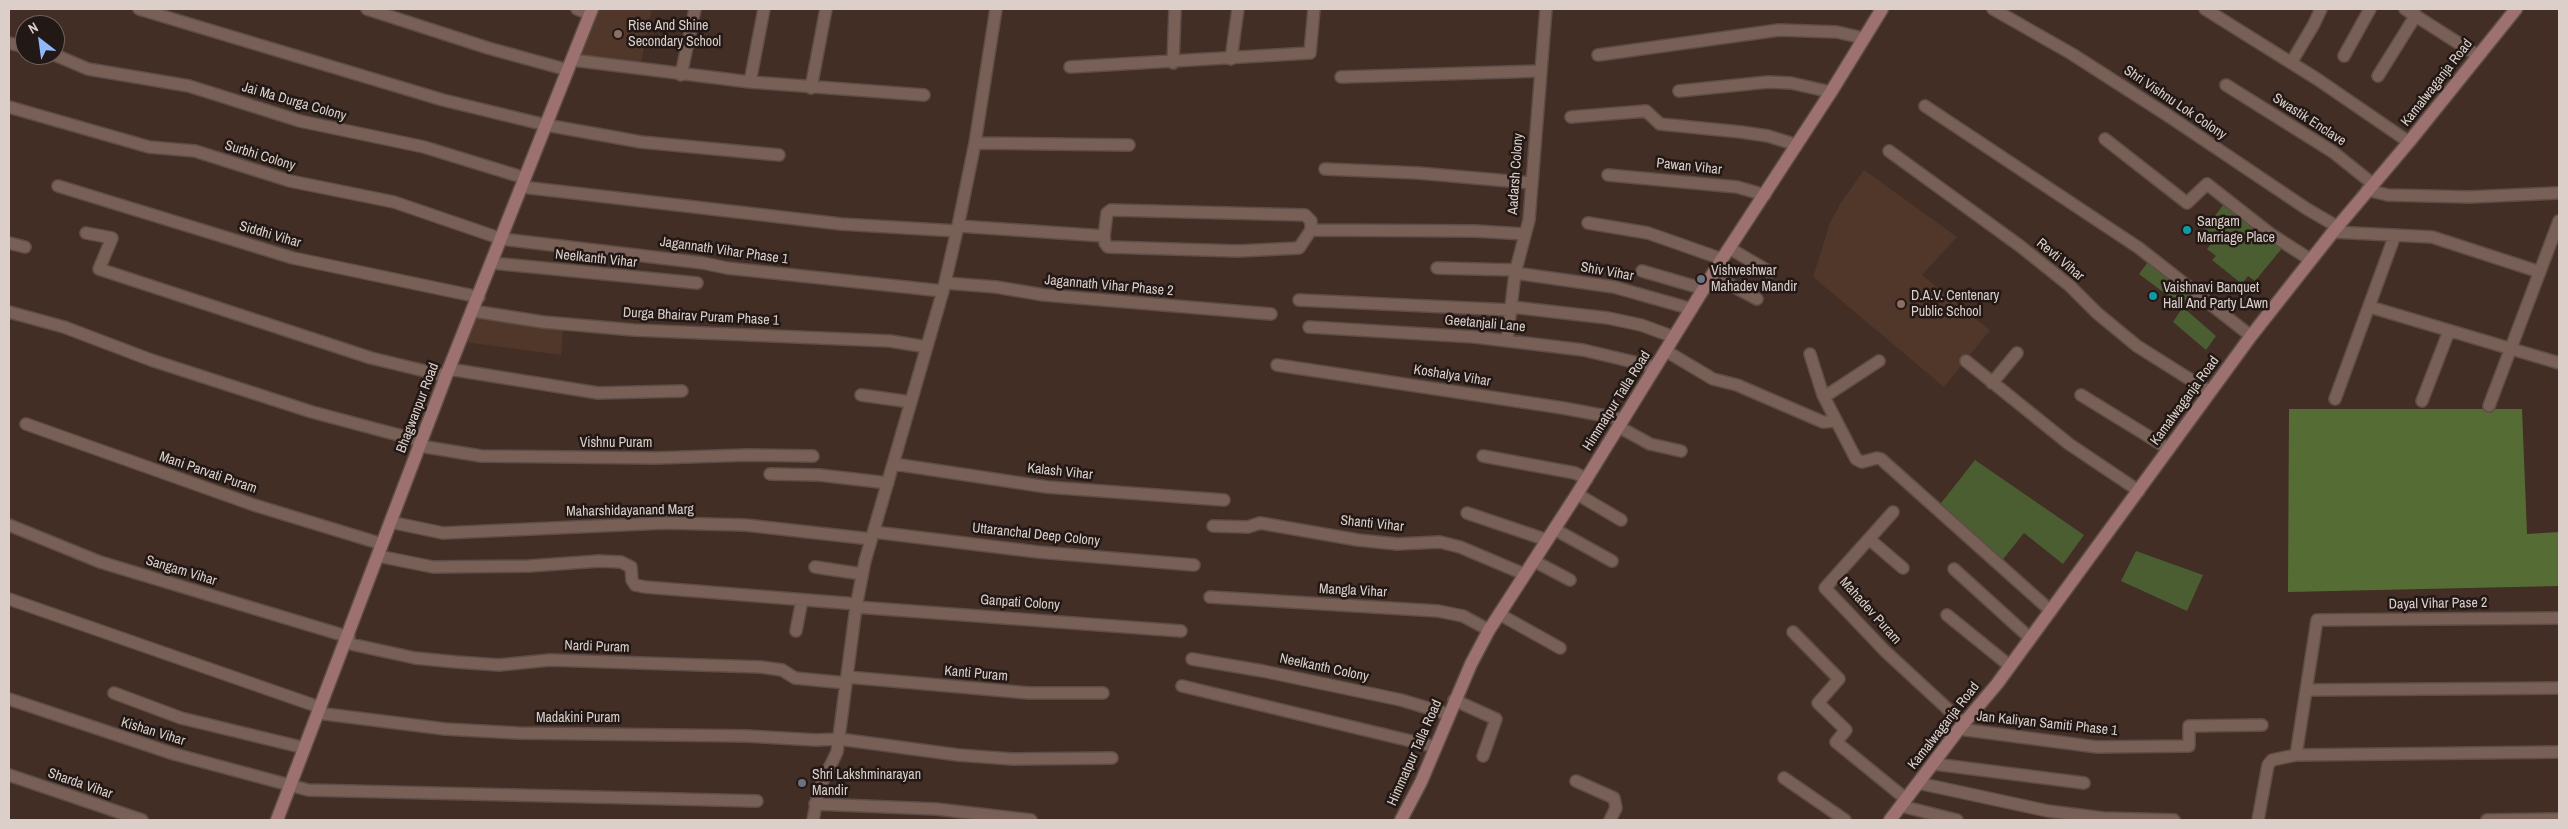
<!DOCTYPE html>
<style>
body{margin:0}
#map{position:relative;width:2568px;height:829px;overflow:hidden;background:#422e25;font-family:"Archivo Narrow",sans-serif}
canvas{display:block}
.frame{position:absolute;inset:0;border:10px solid #dccfc9;pointer-events:none}
.north{position:absolute;left:15px;top:15px;width:50px;height:50px;box-sizing:border-box;background:#221815;border:1px solid #6c615d;border-radius:50%;rotate:330deg;font-size:14px;font-weight:700;line-height:20px;text-align:center;color:#dccfc9}
.north::after{content:'';display:block;margin:auto;width:18px;height:22px;background:#90b8fd;clip-path:polygon(50% 0,100% 100%,50% 72%,0 100%)}
</style>
<div id="map">
<canvas width="2568" height="829"></canvas>
<div class="frame"></div>
<div class="north">N</div>
</div>
<script>
const g = document.querySelector('canvas').getContext('2d');
g.lineJoin = 'round';
function paint(path, color) { g.fillStyle = color; g.fill(path, 'evenodd'); }
const shape = rows => new Path2D(rows.map(r => 'M' + r).join(''));
function trace(path, color, width, dash) { g.strokeStyle = color; g.lineWidth = width; g.lineCap = dash ? 'butt' : 'round'; g.setLineDash(dash || []); g.stroke(path); }
function write(font, color, halo, rows, align = 'center') {
  g.font = font + ' "Archivo Narrow",sans-serif'; g.lineWidth = 5; g.setLineDash([]); g.textBaseline = 'middle'; g.strokeStyle = halo; g.fillStyle = color; for (const [text, x, y, turn = 0] of rows) {
    g.save(); g.translate(x, y); g.rotate((+turn || 0) * Math.PI / 180); g.textAlign = isNaN(turn) ? turn : align; if (halo) g.strokeText(text, 0, 0); g.fillText(text, 0, 0); g.restore();
  }
}
paint(shape([
 [598,9,652,9,640,67,579,58],
 [1864,170,1957,237,1922,275,1990,330,1944,387,1813,277,1830,223,1840,204],
 [475,316,563,329,561,355,465,342]
]), '#51362a');
paint(shape([
 [2224,204,2283,247,2255,281,2248,276,2242,284,2212,260,2216,256,2207,249,2211,244,2200,235],
 [2148,262,2194,297,2185,309,2216,336,2206,350,2173,322,2183,307,2139,274],
 [1975,460,2084,535,2063,564,2024,533,2000,563,1938,507],
 [2136,551,2203,575,2187,611,2121,581]
]), '#4a5e31');
paint(shape([
 [2289,409,2522,409,2527,534,2559,532,2559,586,2288,592]
]), '#556d35');
const street = shape([
 [139,9,443,100,546,125,641,142,779,155],
 [367,9,488,48,568,70],
 [577,9,590,14],
 [1993,9,2072,54,2167,115,2307,209,2338,227],
 [2205,9,2317,79,2409,142],
 [2405,9,2477,55],
 [9,43,25,47],
 [55,55,88,69,189,86,300,121,424,147,525,178],
 [1598,55,1779,30,1837,32,1863,38],
 [2344,56,2370,9],
 [1231,59,1238,9],
 [572,60,750,82,924,95],
 [1173,63,1175,9],
 [2291,63,2314,24,2321,9],
 [1070,67,1310,53,1314,9],
 [681,75,695,9],
 [2378,76,2416,15],
 [1341,77,1541,71],
 [750,82,764,9],
 [2226,85,2333,152,2373,184],
 [811,88,826,9],
 [1679,91,1768,82,1791,83,1831,92],
 [1925,106,2139,248,2251,336],
 [9,107,149,147,195,151,290,181,394,202,502,239,703,263,727,268,943,291],
 [1571,117,1646,111,1660,124,1741,132,1768,136,1797,145],
 [2105,139,2187,203,2207,184,2272,235,2311,260],
 [975,143,1129,145],
 [1889,151,2020,246,2070,286,2097,313,2137,346,2210,392],
 [1325,169,1418,173,1532,183],
 [1608,175,1737,187,1765,195],
 [58,186,293,258,479,297],
 [522,187,841,224,957,231],
 [2367,190,2388,195,2470,197,2557,193],
 [1588,223,1648,233,1722,259],
 [958,226,1104,236,1105,243,1108,247,1238,251,1299,248,1311,230,1475,231,1524,234],
 [2333,232,2432,237,2540,272],
 [86,233,112,238,99,269,371,358,446,376],
 [1104,236,1107,213,1111,210,1305,215,1311,221,1311,230],
 [9,243,25,247],
 [1729,248,1770,272],
 [492,263,697,283],
 [1437,268,1516,270],
 [1642,271,1704,289],
 [1515,273,1614,287,1692,309],
 [1712,275,1757,299],
 [945,283,996,287,1044,295,1271,314],
 [1299,300,1511,310],
 [1512,307,1608,318,1641,325,1674,337],
 [2370,307,2559,363],
 [473,311,543,322,634,330,890,341,927,347],
 [9,312,64,327,151,360,312,412,421,441],
 [1309,327,1475,337,1583,350,1655,367],
 [1507,341,1515,273,1529,220,1546,9],
 [1666,351,1713,379,1737,385,1823,422,1836,421],
 [1810,354,1823,395,1856,459,1862,462,1877,458,1881,459,2051,611],
 [1966,361,2069,444,2139,491],
 [1277,365,1563,408,1622,419],
 [449,369,598,393,682,391],
 [1992,383,2017,353],
 [861,395,911,402],
 [2081,395,2169,449],
 [1824,397,1879,361],
 [2335,399,2395,235],
 [2422,401,2449,331],
 [2489,406,2559,221],
 [26,424,254,505,382,544],
 [1619,427,1650,444,1681,451],
 [420,446,481,456,655,458,748,455,813,456],
 [1483,456,1575,473,1587,479],
 [894,464,1047,487,1224,500],
 [770,474,819,475,888,483],
 [1577,494,1621,520],
 [1893,512,1825,588,1885,651,1964,724],
 [1467,513,1547,540],
 [390,522,443,533,665,523,745,525,871,539],
 [9,525,100,562,349,637],
 [1213,526,1248,527,1260,523,1358,540,1397,544,1440,542,1460,547,1524,574],
 [1554,529,1612,561],
 [874,532,1038,552,1194,565],
 [1869,539,1903,568],
 [378,556,433,567,529,566,599,561,621,562,631,567,632,580,635,585,645,587,857,604],
 [1534,561,1570,580],
 [815,567,862,574],
 [1954,569,2030,638],
 [1210,597,1438,611,1463,616,1489,630],
 [9,599,319,707],
 [856,607,1181,631],
 [1499,614,1560,648],
 [1947,615,2010,666],
 [796,631,802,600],
 [1793,632,1839,679,1818,703,1846,730,1836,742,1906,799],
 [346,643,415,658,456,662,499,665,550,660,761,667,782,670,795,678,846,683],
 [1192,659,1263,671,1401,700,1448,714],
 [847,677,1029,693,1103,693],
 [1182,686,1436,747],
 [2307,690,2559,688],
 [114,693,181,718,305,748],
 [9,699,174,754,308,790,757,801],
 [1454,700,1496,719,1483,756],
 [317,713,445,729,518,733,747,736,816,740,839,739,958,755,1012,759,1112,758],
 [1959,729,2097,747,2189,746,2189,726,2262,725],
 [2296,755,2559,752],
 [1934,764,2084,783],
 [9,775,142,820],
 [1784,778,1845,820],
 [1576,781,1614,798,1616,808,1610,820],
 [1918,783,2048,811,2103,818,2174,820],
 [815,804,936,809,1031,820],
 [1901,806,1957,820],
 [813,820,819,789,837,752,856,607,865,561,943,291,958,226,975,143,996,9],
 [2258,820,2268,765,2272,760,2296,755,2317,620,2559,618],
 [2487,820,2559,819]
]);
const secondary = shape([
 [277,820,446,376,592,9],
 [1401,820,1421,782,1471,664,1489,630,1577,494,1722,259,1831,92,1882,9],
 [1890,820,1959,729,1997,684,2251,336,2333,232,2409,142,2516,9]
]);
trace(street, '#5e4d46', 14);
trace(secondary, '#5e4d46', 15);
trace(street, '#786057', 11);
trace(secondary, '#9c7170', 12);
for (const [x, y, r, color] of [
 [618,34,5,"#8d6e63"],
 [2187,230,5,"#0f9aa8"],
 [1701,279,5,"#6b7280"],
 [2153,296,5,"#0f9aa8"],
 [1901,304,5,"#8d6e63"],
 [802,783,5,"#6b7280"]
]) { const dot = new Path2D(); dot.arc(x, y, r, 0, 2 * Math.PI); g.fillStyle = color; g.fill(dot); trace(dot, '#221815', 2); }
write('14px', '#dccfc9', '#221815', [
 ["Rise And Shine",628,26],
 ["Secondary School",628,42],
 ["Sangam",2197,222],
 ["Marriage Place",2197,238],
 ["Vishveshwar",1711,271],
 ["Mahadev Mandir",1711,287],
 ["Vaishnavi Banquet",2163,288],
 ["Hall And Party LAwn",2163,304],
 ["D.A.V. Centenary",1911,296],
 ["Public School",1911,312],
 ["Shri Lakshminarayan",812,775],
 ["Mandir",812,791]
], 'left');
write('14px', '#dccfc9', '#221815', [
 ["Kamalwaganja Road",2437,83,-52],
 ["Jai Ma Durga Colony",294,102,16],
 ["Shri Vishnu Lok Colony",2175,103,34],
 ["Swastik Enclave",2309,120,33],
 ["Surbhi Colony",260,156,17],
 ["Pawan Vihar",1689,167,6],
 ["Aadarsh Colony",1516,174,-86],
 ["Siddhi Vihar",270,235,16],
 ["Jagannath Vihar Phase 1",724,251,8],
 ["Neelkanth Vihar",596,259,6],
 ["Revti Vihar",2060,260,40],
 ["Shiv Vihar",1607,272,10],
 ["Jagannath Vihar Phase 2",1109,286,5],
 ["Durga Bhairav Puram Phase 1",701,317,3],
 ["Geetanjali Lane",1485,324,5],
 ["Koshalya Vihar",1452,376,9],
 ["Himmatpur Talla Road",1617,401,-58],
 ["Kamalwaganja Road",2185,401,-54],
 ["Bhagwanpur Road",418,408,-69],
 ["Vishnu Puram",616,443],
 ["Kalash Vihar",1060,472,6],
 ["Mani Parvati Puram",208,473,19],
 ["Maharshidayanand Marg",630,511,-1],
 ["Shanti Vihar",1372,524,6],
 ["Uttaranchal Deep Colony",1036,535,6],
 ["Sangam Vihar",181,571,17],
 ["Mangla Vihar",1353,591,3],
 ["Ganpati Colony",1020,603,4],
 ["Dayal Vihar Pase 2",2438,604,-1],
 ["Mahadev Puram",1870,611,48],
 ["Nardi Puram",597,647,2],
 ["Neelkanth Colony",1324,668,12],
 ["Kanti Puram",976,674,5],
 ["Madakini Puram",578,718],
 ["Jan Kaliyan Samiti Phase 1",2047,724,6],
 ["Kamalwaganja Road",1944,726,-52],
 ["Kishan Vihar",153,732,17],
 ["Himmatpur Talla Road",1415,753,-66],
 ["Sharda Vihar",80,784,19]
]);
</script>
